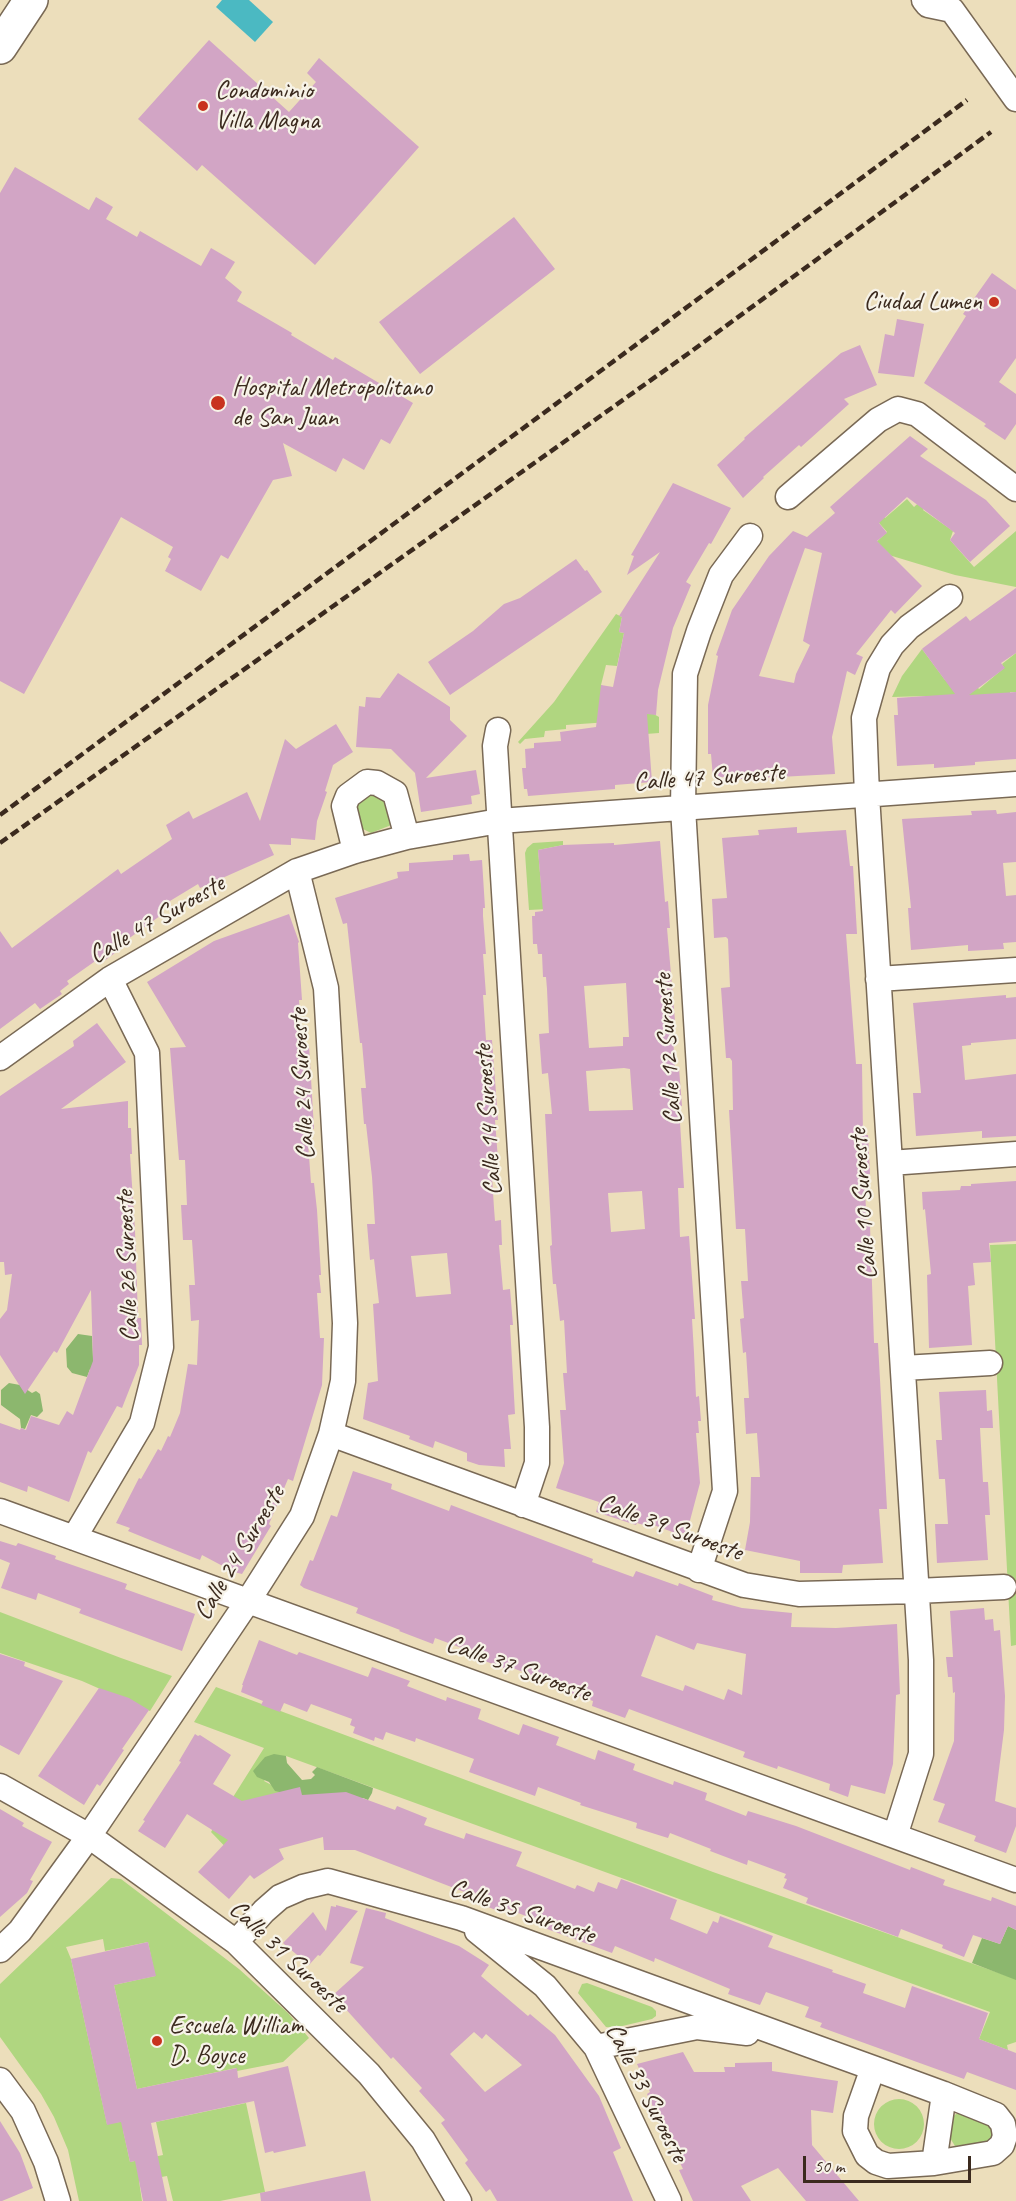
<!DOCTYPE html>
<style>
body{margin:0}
#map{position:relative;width:1016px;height:2201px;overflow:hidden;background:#ecdebb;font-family:Caveat,sans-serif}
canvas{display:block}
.scale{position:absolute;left:803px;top:2156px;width:168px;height:27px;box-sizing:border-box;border:3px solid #3b2a1e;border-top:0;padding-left:8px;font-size:18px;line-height:21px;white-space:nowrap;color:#3b2a1e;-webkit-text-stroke:4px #f7f3e8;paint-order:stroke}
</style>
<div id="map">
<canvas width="1016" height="2201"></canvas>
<div class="scale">50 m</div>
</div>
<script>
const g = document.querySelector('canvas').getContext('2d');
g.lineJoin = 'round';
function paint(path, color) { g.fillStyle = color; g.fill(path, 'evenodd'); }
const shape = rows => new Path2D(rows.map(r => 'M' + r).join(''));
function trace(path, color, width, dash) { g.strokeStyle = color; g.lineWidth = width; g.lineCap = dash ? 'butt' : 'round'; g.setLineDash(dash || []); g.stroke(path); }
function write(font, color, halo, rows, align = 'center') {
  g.font = font + ' Caveat,sans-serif'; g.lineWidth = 4.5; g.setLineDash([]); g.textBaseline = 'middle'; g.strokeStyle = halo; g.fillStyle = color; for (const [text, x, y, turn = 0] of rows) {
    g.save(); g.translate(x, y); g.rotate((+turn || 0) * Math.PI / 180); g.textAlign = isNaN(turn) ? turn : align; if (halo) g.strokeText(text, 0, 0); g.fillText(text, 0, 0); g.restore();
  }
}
paint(shape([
 [858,487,885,518,907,499,914,507,928,494,932,497,923,510,953,531,950,540,974,567,1016,531,1016,587,955,575,869,549,887,532,852,492],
 [616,614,622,617,619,632,624,633,617,666,606,665,601,685,659,717,659,733,646,734,609,722,566,725,566,729,545,731,544,737,525,739,520,744,518,742,554,702],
 [922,649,945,680,974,683,979,689,1004,668,1002,664,1016,653,1016,692,1010,692,1010,706,928,696,892,697,902,676],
 [366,792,385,796,394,824,371,833,363,829,355,814,357,799],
 [563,841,563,845,538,850,541,884,567,908,529,910,525,853,527,848,533,843],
 [1016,1244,1016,1645,1011,1646,990,1245],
 [0,1612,121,1658,172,1676,150,1711,82,1681,0,1653],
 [216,1687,713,1872,1016,1979,1016,2042,1007,2045,1008,2050,979,2039,990,2012,286,1756,264,1781,283,1791,236,1858,211,1832,264,1748,194,1722],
 [111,1878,121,1879,239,1969,288,2013,309,2038,283,2062,237,2071,236,2068,137,2089,114,1985,155,1976,148,1942,105,1951,103,1939,66,1947,71,1959,107,2124,125,2121,123,2130,130,2162,163,2155,156,2122,246,2103,265,2192,220,2201,173,2201,167,2176,139,2181,142,2201,79,2201,68,2150,54,2117,41,2094,0,2037,0,1984],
 [587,1983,652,2007,656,2011,656,2016,652,2019,614,2028,606,2027,578,1993,582,1984],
 '874 2124a25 25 0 1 1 50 0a25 25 0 1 1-50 0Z',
 [956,2114,962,2114,986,2123,992,2129,993,2137,987,2142,955,2146,950,2138,951,2119]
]), '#b0d680');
paint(shape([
 [78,1334,92,1336,93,1358,100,1359,95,1371,90,1369,87,1377,72,1373,67,1367,66,1349],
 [9,1383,20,1385,32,1393,36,1391,40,1394,43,1411,37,1417,31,1415,25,1429,21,1428,20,1419,1,1405,1,1390],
 [274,1754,286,1756,287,1763,302,1780,311,1779,315,1775,312,1772,317,1767,373,1788,372,1793,368,1800,363,1798,317,1800,275,1791,269,1782,257,1777,253,1771,265,1757],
 [1008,1926,1016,1930,1016,1980,972,1963,982,1938,1000,1944]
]), '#8cb76e');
paint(shape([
 [222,0,249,0,273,22,255,42,216,7]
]), '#4bb9c2');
paint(shape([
 [209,40,289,112,316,82,307,73,319,58,419,147,315,265,202,165,197,171,138,119],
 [15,167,89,210,96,197,113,207,106,219,137,237,140,231,201,266,211,248,235,262,225,278,242,292,237,301,292,333,291,335,333,360,335,357,413,403,390,444,381,439,364,470,343,458,336,472,283,443,292,476,273,480,228,559,221,555,201,591,165,571,171,559,168,557,173,547,121,517,24,694,0,681,0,193],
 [514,217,555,269,420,374,379,322],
 [992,273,1016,290,1016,358,999,382,1016,394,1016,424,1005,440,984,426,986,424,924,383,966,316,963,314],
 [897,319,924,324,914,377,878,373,885,334,894,336],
 [860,345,877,385,844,399,849,404,801,447,799,445,763,477,764,478,743,498,717,465,745,439,744,438,841,353],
 [910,436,928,449,920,456,986,500,1010,526,970,562,950,540,955,533,907,497,879,523,887,533,877,541,922,586,895,614,891,610,856,654,863,657,855,675,847,671,832,737,835,774,724,780,724,777,713,778,711,754,708,754,708,705,718,656,716,655,732,610,769,556,793,531,807,537,835,513,830,507],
 [805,548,822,553,803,641,810,645,796,674,794,683,759,676],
 [673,483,731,508,711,544,709,543,686,582,691,585,673,628,658,690,656,715,647,714,652,782,615,785,615,789,528,796,527,789,524,789,522,768,526,768,525,749,534,748,534,743,561,741,560,732,596,727,601,685,613,687,624,633,619,632,622,617,619,616,660,552,627,575,634,556,631,555],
 [576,559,585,571,587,570,602,592,450,695,428,662,473,631,504,604,520,598],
 [1016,588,1016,653,1001,663,1005,668,969,695,1016,692,1016,759,975,762,975,765,934,768,934,764,897,766,894,715,898,715,897,698,955,694,922,649,923,648,966,616,970,621],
 [398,673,450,707,450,720,467,736,426,778,476,770,480,794,471,796,472,804,421,812,415,773,391,749,356,747,359,706,365,707,366,697,380,698],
 [336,724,353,752,333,765,325,791,327,792,317,821,315,840,291,838,291,845,269,844,274,855,200,888,198,884,160,907,164,913,124,942,126,945,104,961,101,957,67,981,69,984,60,991,62,994,40,1009,35,1003,0,1029,0,931,12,948,118,869,121,874,172,839,166,825,189,811,193,819,247,792,260,821,285,739,296,749],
 [996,810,997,814,1016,812,1016,862,1003,863,1006,896,1016,895,1016,942,1003,943,1004,949,968,951,968,945,911,950,908,908,911,908,902,819,972,815,971,811],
 [797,827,797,833,846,830,850,866,853,866,857,934,846,934,856,1064,862,1064,863,1135,868,1135,870,1174,864,1175,867,1225,870,1225,874,1343,878,1343,887,1509,879,1509,883,1563,843,1565,842,1573,800,1573,800,1561,745,1550,750,1522,751,1477,760,1477,757,1433,746,1434,744,1398,749,1398,746,1352,743,1353,740,1319,744,1318,741,1281,748,1281,745,1229,736,1229,729,1110,733,1110,732,1061,730,1058,726,1058,721,988,730,987,728,939,726,937,714,938,712,899,727,898,722,838,759,835,758,830],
 [660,841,665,902,668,901,670,928,667,928,675,1021,672,1021,675,1068,679,1068,682,1106,679,1106,684,1188,678,1188,680,1237,689,1236,695,1319,692,1319,694,1353,696,1397,699,1396,701,1421,698,1421,699,1433,696,1433,700,1483,688,1528,684,1533,678,1534,648,1523,647,1526,637,1523,636,1525,596,1512,599,1502,556,1488,564,1463,560,1410,566,1410,563,1373,567,1373,564,1320,560,1321,556,1284,553,1284,550,1246,552,1245,545,1114,552,1114,548,1073,542,1074,539,1034,549,1033,547,989,546,977,543,977,542,954,538,954,537,944,533,944,532,916,535,916,535,912,543,911,538,850,563,845,614,843,614,845],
 [626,983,629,1037,623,1037,623,1046,589,1048,584,986],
 [624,1068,630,1069,633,1110,589,1111,586,1071],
 [642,1191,645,1229,611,1232,608,1193],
 [469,854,470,861,482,860,485,908,483,908,483,916,486,954,483,954,486,995,483,995,486,1040,492,1040,498,1120,495,1120,498,1160,491,1161,494,1208,495,1221,501,1220,502,1245,499,1245,503,1290,510,1289,513,1325,510,1325,515,1414,508,1415,511,1449,504,1449,505,1467,479,1465,467,1461,467,1453,435,1441,433,1448,409,1439,410,1436,363,1419,368,1383,378,1381,373,1304,379,1303,374,1259,370,1260,367,1224,375,1224,372,1177,366,1124,364,1124,361,1088,366,1088,362,1043,360,1043,347,923,343,924,335,898,398,878,397,872,409,871,409,863,453,860,453,855],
 [447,1253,451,1294,416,1297,411,1256],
 [289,914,299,942,298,943,302,1000,299,1000,302,1046,309,1045,314,1129,307,1129,311,1183,314,1183,317,1210,321,1275,319,1275,321,1293,317,1293,320,1338,324,1338,322,1385,293,1481,288,1479,269,1524,271,1526,242,1574,234,1572,202,1555,200,1560,155,1542,128,1531,130,1528,116,1523,139,1478,141,1479,158,1449,161,1451,168,1436,170,1437,180,1413,188,1364,197,1365,199,1320,191,1321,189,1285,195,1285,192,1240,183,1240,181,1205,187,1205,185,1160,179,1160,170,1048,186,1047,147,982,214,941],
 [1006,995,1006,998,1016,997,1016,1039,971,1043,971,1045,962,1046,965,1080,1016,1074,1016,1136,982,1138,982,1131,916,1136,913,1093,921,1093,913,1003],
 [97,1023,126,1062,61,1109,128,1101,128,1128,131,1128,132,1154,130,1154,135,1231,138,1318,141,1318,142,1345,139,1345,139,1365,122,1408,117,1406,91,1453,88,1451,69,1502,28,1486,27,1492,0,1482,0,1423,20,1430,21,1428,26,1430,31,1416,59,1425,67,1411,73,1415,93,1361,91,1290,57,1353,54,1351,25,1394,0,1355,0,1319,7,1310,12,1274,5,1275,4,1262,0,1262,0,1096,74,1046,73,1041],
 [1016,1181,1016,1241,989,1243,991,1262,973,1263,975,1285,968,1286,972,1345,929,1348,927,1275,931,1274,925,1209,923,1210,922,1192,960,1190,961,1186,971,1186,971,1184],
 [986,1390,987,1411,992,1410,993,1428,980,1428,983,1482,988,1482,990,1515,985,1515,988,1560,937,1563,935,1524,948,1524,945,1479,939,1479,936,1440,942,1440,939,1392],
 [353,1471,392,1484,391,1489,449,1511,451,1505,593,1559,592,1562,633,1577,636,1571,678,1586,679,1583,713,1596,712,1600,742,1608,792,1613,791,1627,836,1628,897,1624,900,1694,896,1695,893,1764,885,1794,851,1785,848,1797,829,1790,830,1784,778,1766,777,1769,743,1757,745,1752,629,1709,625,1718,592,1706,593,1701,560,1689,560,1686,510,1667,509,1670,482,1660,483,1656,435,1638,433,1644,399,1631,400,1630,356,1613,358,1608,304,1588,300,1585,310,1560,313,1561,331,1515,337,1517],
 [656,1635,694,1650,697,1643,746,1654,742,1695,728,1689,724,1700,685,1685,683,1691,641,1676],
 [0,1541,16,1546,18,1543,56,1556,55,1559,127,1584,125,1589,195,1614,182,1651,79,1613,81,1609,38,1593,36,1600,1,1588,10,1563,0,1559],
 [984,1608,985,1620,993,1619,994,1631,1000,1630,1005,1696,1004,1730,995,1801,1016,1808,1016,1826,1006,1853,974,1841,976,1836,938,1822,945,1804,933,1800,954,1741,955,1692,953,1693,952,1677,948,1677,946,1657,953,1657,950,1611],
 [259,1640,297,1655,299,1652,368,1677,372,1667,410,1681,407,1686,446,1701,447,1697,481,1709,478,1719,519,1735,523,1724,559,1737,556,1745,595,1760,598,1750,635,1764,633,1770,673,1785,674,1781,707,1793,705,1800,746,1816,748,1811,796,1826,910,1870,911,1867,945,1880,943,1885,991,1901,992,1897,1016,1906,1016,1930,1008,1926,1000,1944,973,1935,964,1957,942,1948,943,1945,901,1929,898,1937,806,1903,808,1898,783,1888,787,1879,784,1878,786,1874,748,1860,747,1865,710,1851,711,1849,670,1833,668,1838,636,1828,637,1823,580,1805,581,1803,538,1787,535,1796,469,1772,474,1759,416,1738,415,1742,386,1732,383,1740,375,1737,374,1741,353,1733,355,1727,350,1725,352,1719,311,1704,307,1712,284,1703,280,1712,261,1705,263,1701,241,1692,243,1685,242,1685],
 [0,1654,25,1662,24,1666,63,1681,19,1755,0,1745],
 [99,1688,129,1698,149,1710,122,1749,124,1750,100,1786,97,1784,84,1805,38,1776],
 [195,1734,198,1736,200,1735,231,1755,213,1784,242,1801,300,1787,302,1795,346,1792,395,1810,397,1806,427,1818,424,1825,464,1839,466,1833,522,1852,516,1866,575,1889,577,1885,594,1892,598,1882,617,1889,621,1879,677,1900,670,1919,707,1934,713,1921,718,1923,720,1916,773,1936,768,1947,833,1970,832,1972,866,1984,863,1993,905,2008,912,1986,988,2013,979,2039,1016,2053,1016,2090,967,2072,964,2079,820,2027,822,2023,805,2017,809,2007,766,1992,760,2005,728,1994,730,1989,655,1958,654,1962,615,1946,612,1953,539,1926,541,1922,503,1907,501,1912,465,1898,467,1893,355,1850,324,1850,323,1837,279,1849,284,1859,254,1879,250,1875,229,1899,198,1872,228,1840,187,1814,165,1848,138,1831,145,1821,143,1820,181,1762,179,1761],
 [0,1809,24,1823,22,1826,52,1842,30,1880,33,1881,27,1893,0,1917],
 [336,1905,358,1911,320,1956,318,1955,309,1965,283,1943,313,1912,326,1931,331,1906,336,1907],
 [366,1908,386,1913,385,1918,459,1946,489,1965,481,1976,528,2016,530,2014,555,2035,599,2096,621,2148,613,2152,633,2201,497,2201,490,2189,486,2192,465,2163,468,2160,441,2123,445,2120,419,2091,422,2088,393,2057,391,2059,333,1995,364,1967,350,1963],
 [474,2032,482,2039,486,2034,522,2065,485,2092,450,2054],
 [148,1942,156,1976,114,1985,137,2089,237,2068,238,2078,288,2066,306,2146,274,2153,273,2151,265,2153,254,2101,151,2123,167,2201,143,2201,135,2161,130,2162,121,2122,107,2125,71,1959],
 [683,2052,694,2072,725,2072,724,2067,735,2067,735,2063,772,2062,772,2071,838,2081,833,2113,811,2110,812,2145,859,2201,806,2201,778,2168,741,2186,751,2201,693,2201,679,2170,683,2169,647,2094,650,2092,637,2064],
 [0,2121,20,2153,33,2188,2,2201,0,2201],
 [365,2171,371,2201,261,2201,260,2193]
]), '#d2a5c5');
const street = shape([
 [924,0,928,5,952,10,1016,99],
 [788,497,878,420,898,409,917,414,1016,489],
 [498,730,495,746,537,1427,537,1463,523,1505],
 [355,851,344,806,348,796,367,782,377,783,395,793,407,837],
 [878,979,1016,970],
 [0,1058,110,979,297,871,355,851,407,837,499,821,1016,784],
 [890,1163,1016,1154],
 [903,1368,990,1363],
 [331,1434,744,1585,799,1594,916,1591,1004,1587],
 [0,1511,1016,1880],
 [74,1538,142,1423,161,1347,147,1053,110,979],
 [699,1570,725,1491,683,808,685,674,699,631,721,575,750,536],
 [0,1786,89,1836,236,1942,369,2074,423,2140,459,2201],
 [895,1836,921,1754,921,1660,867,795,864,718,878,668,892,645,909,627,950,597],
 [477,1931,545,1986,596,2047,669,2201],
 [236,1942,264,1911,280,1897,303,1887,328,1881,461,1918,801,2042,873,2068,944,2094,996,2115,1003,2124,1005,2136,1002,2145,993,2153,934,2163,888,2166,876,2162,867,2155,855,2131,856,2116,873,2068],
 [0,1950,20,1931,89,1836,248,1601,302,1516,331,1434,343,1381,345,1323,326,988,297,871],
 [596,2047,697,2027,747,2033],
 [0,2080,23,2111,46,2162,58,2201],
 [934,2163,944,2094]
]);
const secondary = shape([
 [0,47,31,0]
]);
trace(street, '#796955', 27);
trace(secondary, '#796955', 36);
trace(street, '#fff', 24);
trace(secondary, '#fff', 33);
trace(shape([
 [0,815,967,100],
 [0,843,689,353,991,132]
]), '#3b2a1e', 4.5, [9, 4.5]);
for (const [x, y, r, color] of [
 [203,106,6,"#c8321e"],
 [994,302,6,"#c8321e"],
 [218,403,8,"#c8321e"],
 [157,2041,6,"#c8321e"]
]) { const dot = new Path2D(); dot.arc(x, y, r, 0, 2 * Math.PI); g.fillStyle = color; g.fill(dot); trace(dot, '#f7f3e8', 2); }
write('26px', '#3b2a1e', '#f7f3e8', [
 ["Condominio",215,91],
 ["Villa Magna",215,121],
 ["Ciudad Lumen",982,302,"right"],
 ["Hospital Metropolitano",232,388],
 ["de San Juan",232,418],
 ["Escuela William",169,2026],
 ["D. Boyce",169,2056]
], 'left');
write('26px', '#3b2a1e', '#f7f3e8', [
 ["Calle 47 Suroeste",709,778,-4],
 ["Calle 47 Suroeste",157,920,-30],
 ["Calle 12 Suroeste",669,1049,-94],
 ["Calle 24 Suroeste",303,1084,-93],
 ["Calle 14 Suroeste",489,1120,-94],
 ["Calle 10 Suroeste",864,1204,-94],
 ["Calle 26 Suroeste",128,1266,-92],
 ["Calle 39 Suroeste",670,1528,20],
 ["Calle 24 Suroeste",240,1553,-59],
 ["Calle 37 Suroeste",518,1669,20],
 ["Calle 35 Suroeste",522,1912,19],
 ["Calle 31 Suroeste",288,1957,43],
 ["Calle 33 Suroeste",646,2093,63]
]);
</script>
